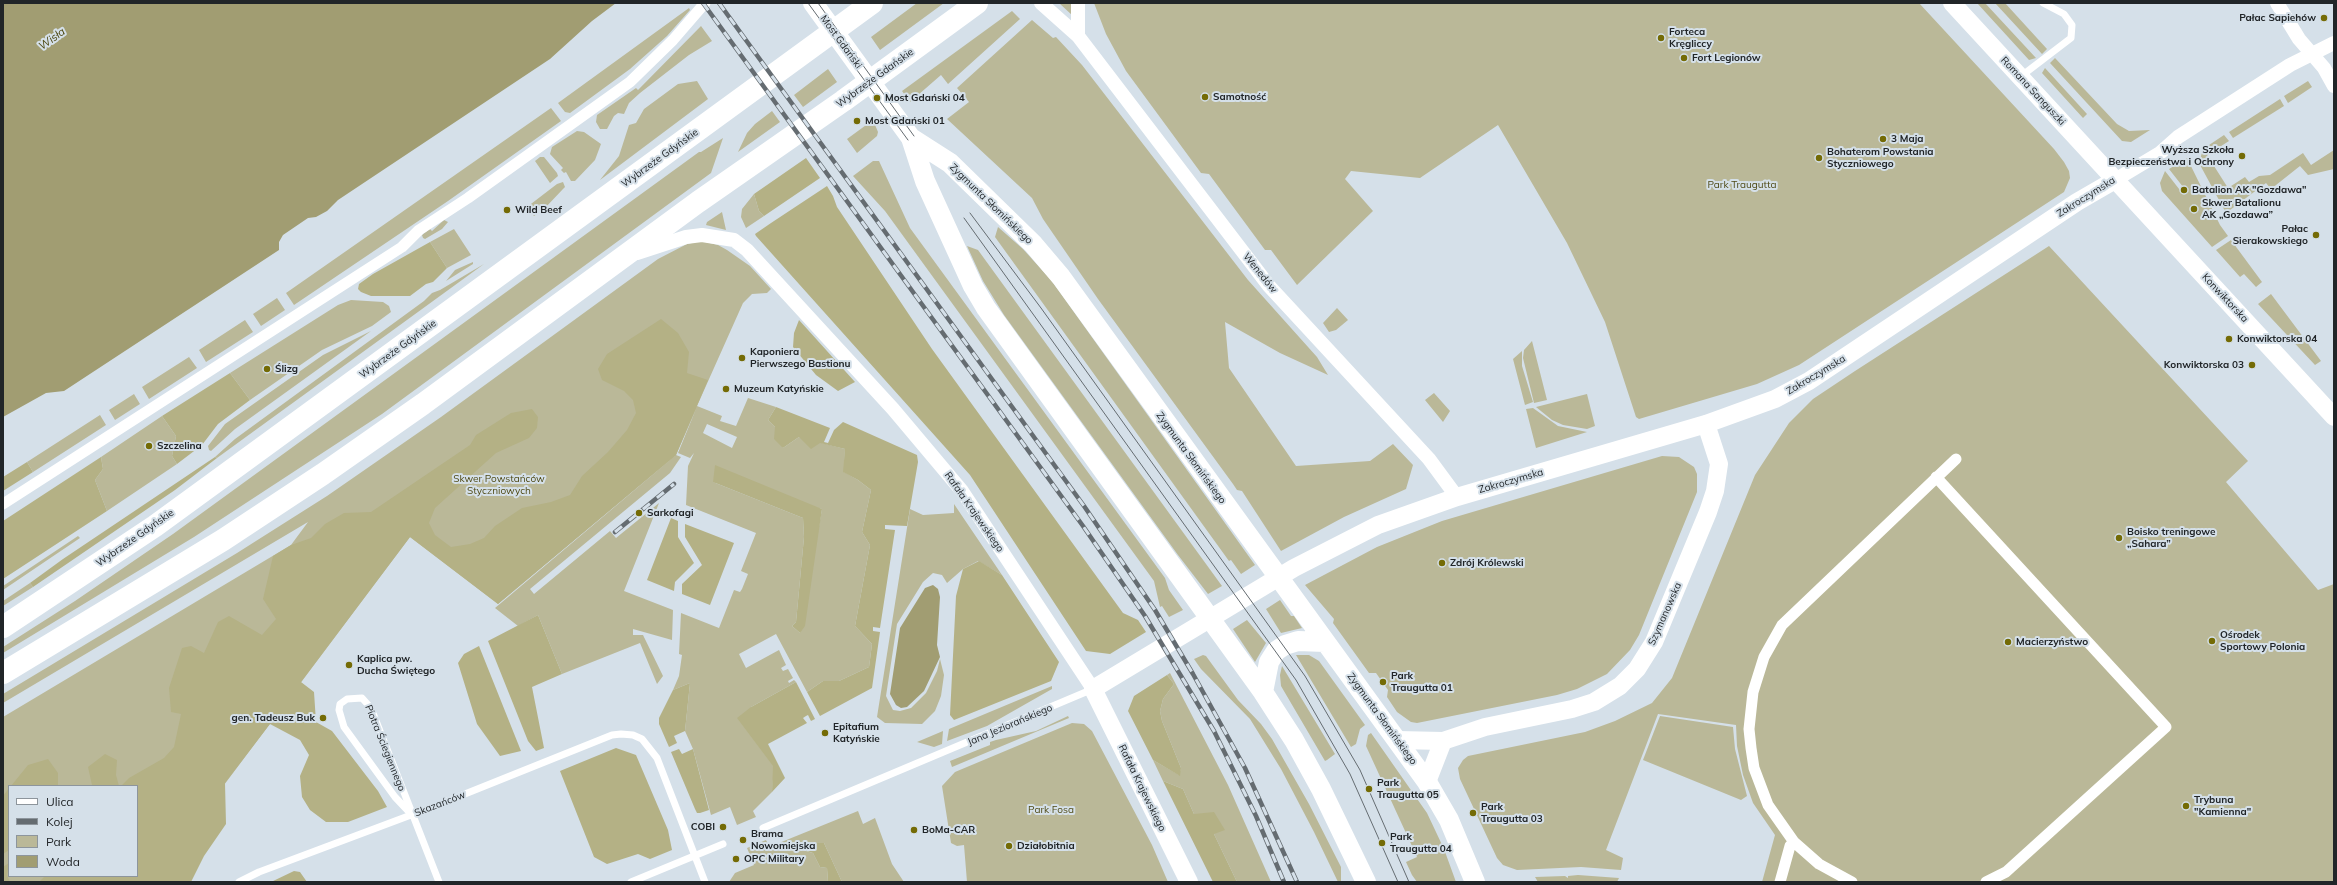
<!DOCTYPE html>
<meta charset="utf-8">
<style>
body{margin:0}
#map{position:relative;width:2337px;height:885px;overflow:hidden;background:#d5e0e9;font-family:Mulish,sans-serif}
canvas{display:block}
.frame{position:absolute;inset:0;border:4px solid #212528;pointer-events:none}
.legend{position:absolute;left:8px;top:785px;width:130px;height:92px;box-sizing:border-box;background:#d5e0e9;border:1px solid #8d959c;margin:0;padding:5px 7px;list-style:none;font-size:12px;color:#212528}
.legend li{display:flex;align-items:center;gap:8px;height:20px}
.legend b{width:20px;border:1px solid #8d959c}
</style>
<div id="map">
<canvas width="2337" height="885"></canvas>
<div class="frame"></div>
<ul class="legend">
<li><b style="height:5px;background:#fff"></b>Ulica</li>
<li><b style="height:5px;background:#656c71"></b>Kolej</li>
<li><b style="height:11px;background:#bab898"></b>Park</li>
<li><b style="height:11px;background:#a19d72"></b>Woda</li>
</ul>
</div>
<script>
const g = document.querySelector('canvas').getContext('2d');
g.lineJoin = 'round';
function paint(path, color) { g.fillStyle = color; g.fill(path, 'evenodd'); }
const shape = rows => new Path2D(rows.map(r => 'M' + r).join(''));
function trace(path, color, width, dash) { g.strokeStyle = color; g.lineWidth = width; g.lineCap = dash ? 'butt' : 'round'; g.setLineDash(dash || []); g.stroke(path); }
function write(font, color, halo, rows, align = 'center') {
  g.font = font + ' Mulish,sans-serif'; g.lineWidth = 4; g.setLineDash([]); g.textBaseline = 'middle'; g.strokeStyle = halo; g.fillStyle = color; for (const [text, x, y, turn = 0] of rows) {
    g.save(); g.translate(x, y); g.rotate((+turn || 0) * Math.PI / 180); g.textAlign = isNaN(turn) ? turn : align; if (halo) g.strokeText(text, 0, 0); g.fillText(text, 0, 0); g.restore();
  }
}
paint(shape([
 [917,3,944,3,880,50,871,37],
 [1059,3,1071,3,1073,16],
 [1094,3,1919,3,2054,149,2064,162,2069,171,2070,178,2064,192,1799,365,1757,384,1639,419,1636,417,1605,322,1567,243,1498,125,1420,178,1351,171,1345,179,1373,211,1297,285,1271,250,1265,250,1209,174,1201,173,1126,71,1106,34],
 [1977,3,1985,3,2036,58,2029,60],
 [1995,3,2005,3,2047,49,2042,54],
 [689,8,690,10,667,36,630,69,570,113,565,112,558,103],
 [1012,11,1020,19,948,84,941,75,910,102,902,91],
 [1032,20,1053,38,1056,37,1082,65,1248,280,1317,357,1328,375,1280,353,1225,322,1229,368,1296,466,1370,461,1393,444,1413,465,1406,489,1344,517,1281,551,1242,491,1237,490,1233,484,1098,299,1043,219,1032,198,947,119,969,102,957,88],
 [701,26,712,41,689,55,640,93,629,103,624,114,618,113,614,116,607,129,600,129,596,122,597,115,636,88,638,90],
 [2055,58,2117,124,2129,131,2150,130,2131,142,2122,141,2050,63],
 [2045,68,2087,114,2083,118,2042,73],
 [828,69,837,82,803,107,794,95],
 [697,81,708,99,600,180,619,156,629,125,636,123,644,109,678,84],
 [2308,81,2312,87,2288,103,2284,96],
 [2280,99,2284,106,2233,138,2229,132],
 [551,108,561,121,448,201,294,305,286,293],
 [772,111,780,122,738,152,747,133,755,124],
 [873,120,878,132,877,136,857,153,847,139],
 [577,131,584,132,601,144,595,160,575,181,571,181,566,172,564,173,561,170,563,168,550,154,552,147],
 [2224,135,2229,141,2207,155,2228,188,2245,177,2249,182,2259,176,2270,175,2303,153,2311,165,2334,150,2334,169,2308,175,2300,166,2271,189,2266,183,2226,213,2199,163,2203,149],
 [723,138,711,173,382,414,194,537,3,653,3,647,75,601,173,534,699,152,701,152],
 [540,157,544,157,557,173,558,176,550,183,535,161],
 [2187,158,2220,225,2228,236,2212,247,2162,191,2160,183,2165,171,2183,194,2187,192,2169,169],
 [873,161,879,161,910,228,1165,578,1169,590,1183,610,1169,617,1162,606,1160,607,1154,581,885,211,853,176],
 [563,182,565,187,563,189,545,208,534,216,527,207,557,184],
 [754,194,759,211,764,216,746,228,741,217,742,209],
 [722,212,726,230,706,225,707,222],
 [444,220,448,222,442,229,425,239,423,238,422,235,430,229,432,231],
 [998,227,1023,249,1051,280,1255,565,1241,574,1231,560,1229,561,995,237],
 [454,229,471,255,447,268,430,242],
 [2231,240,2262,282,2256,287,2244,274,2240,277,2216,250],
 [701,241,718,245,727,250,750,266,771,289,767,293,752,294,743,303,697,406,722,416,720,421,736,426,748,398,776,407,768,420,775,427,783,448,799,437,845,449,844,472,858,480,871,490,862,532,870,545,855,626,872,644,869,667,839,681,823,681,807,692,776,634,739,654,746,668,779,650,786,665,781,668,783,671,788,669,793,678,788,681,789,683,794,680,796,682,751,707,768,757,774,766,772,792,753,811,756,817,737,825,730,807,711,815,693,749,685,731,690,683,673,690,679,676,682,655,679,654,681,613,719,628,734,590,740,592,742,589,748,574,741,571,756,533,686,505,688,466,694,453,690,458,678,453,696,409,676,455,498,604,410,537,173,853,156,882,3,882,3,717,291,545,308,522,3,703,3,694,237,553,327,496,441,417,658,259,687,244],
 [707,424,737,437,732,448,703,433],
 [713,482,822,509,800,633,792,626,796,622,804,537,803,518],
 [9,786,137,786,137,876,9,876],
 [967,246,978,250,1222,586,1208,594,1178,555,1004,315,983,281],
 [2049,246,2248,461,2226,482,2318,590,2334,584,2334,882,1762,882,1775,835,1753,803,1743,775,1737,746,1736,725,1658,714,1606,850,1623,858,1621,870,1581,867,1517,870,1503,865,1497,858,1460,779,1458,768,1463,760,1468,756,1585,732,1615,721,1652,703,1672,678,1755,475,1789,423,1813,399,1855,371],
 [473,262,473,264,446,281,455,270],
 [484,264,217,458,215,457,235,439,424,301,432,293,440,290],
 [2271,294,2321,361,2315,365,2258,304],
 [277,298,285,310,261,326,253,314],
 [351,300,383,302,389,306,391,312,372,326,322,350,250,400,230,373,338,305],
 [1337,308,1348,320,1336,330,1329,332,1323,323],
 [245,320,253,332,206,362,199,350],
 [371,331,235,429,211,451,209,450,208,446,225,424,323,355],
 [1532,341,1547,400,1534,403,1523,358,1524,350],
 [1522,351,1522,366,1533,402,1525,405,1513,359],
 [189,357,197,368,149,399,142,387],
 [1434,393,1450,411,1443,422,1425,400],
 [134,394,140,404,115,420,109,410],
 [1587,394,1595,426,1587,429,1563,425,1552,420,1536,407],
 [1533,408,1558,426,1587,432,1536,448,1526,409],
 [100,415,106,425,33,472,27,462],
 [162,416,176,436,172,456,177,464,107,511,95,480,103,469,101,457],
 [676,455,681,457,670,473,530,589,534,594,610,531,616,538,659,503,624,591,673,610,672,640,633,629,633,635,643,635,663,676,657,684,640,643,562,674,538,615,518,626,495,608],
 [1662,456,1679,457,1694,467,1697,474,1697,492,1639,635,1630,650,1607,674,1577,689,1557,695,1417,723,1411,722,1397,712,1387,697,1388,690,1376,673,1369,673,1333,623,1334,619,1305,585,1377,547,1442,521],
 [954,504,1002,575,978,561,963,569,947,583,942,575,933,573,923,582,897,624,886,696,893,710,900,711,911,708,926,693,937,671,940,659,944,675,941,696,935,711,922,724,885,723,877,717,910,509,923,515,954,513],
 [78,536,80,538,3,590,3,586],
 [30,583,33,587,3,606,3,601],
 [1280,600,1291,616,1294,616,1302,628,1281,633,1266,609],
 [1247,620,1266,643,1255,662,1233,629],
 [1203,655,1206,656,1238,700,1261,724,1272,739,1309,804,1341,867,1341,882,1338,882,1314,832,1281,769,1250,719,1201,669,1194,659],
 [1296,655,1309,655,1319,661,1365,725,1360,729,1356,744,1351,747],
 [1282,666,1335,754,1327,760,1325,761,1281,686,1280,675],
 [1170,673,1228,785,1271,882,1237,882,1214,834,1194,814,1183,789,1163,781,1153,760,1179,775,1181,768,1162,721,1160,711,1163,699,1174,684,1167,675],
 [1052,686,1052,689,987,726,947,741,949,729],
 [1068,716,1069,718,952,767,950,761,990,745,990,742,996,740,1036,731],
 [1660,716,1733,727,1735,749,1747,796,1741,800,1643,760],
 [1072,723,1084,724,1092,731,1152,845,1168,882,967,882,964,845,957,846,951,843,942,786,955,772],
 [943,731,942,744,934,747,917,742],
 [1371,733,1427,813,1444,849,1456,882,1417,882,1412,875,1406,862,1417,857,1366,746,1368,735],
 [858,811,863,824,875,818,892,864,904,882,842,882,824,843,779,843],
 [766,840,769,846,792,847,813,853,820,867,827,868,828,882,729,882,735,873,754,865,747,848],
 [1578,875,1619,878,1617,882,1538,882,1535,877,1565,876,1568,878,1568,876]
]), '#bab898');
paint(shape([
 [806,158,820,178,764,216,759,211,754,194],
 [827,186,833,196,837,207,932,349,1123,613,1138,620,1146,632,1110,654,1086,651,970,475,756,236,755,234,771,223],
 [430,242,447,268,433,282,426,284,410,296,371,296,361,292,358,289,359,284,373,274],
 [661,319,678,333,689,352,687,373,708,380,676,455,498,604,410,537,301,682,314,692,316,722,332,731,378,791,387,807,348,822,326,822,310,810,302,797,300,776,309,755,300,740,270,724,225,783,226,824,204,856,191,882,39,882,45,876,137,876,137,786,121,786,129,778,164,758,174,747,181,714,171,712,169,688,182,648,191,646,204,653,218,622,229,616,262,635,276,619,263,599,273,556,291,545,311,538,325,524,344,513,371,512,470,445,476,435,511,413,532,409,538,417,537,428,529,438,496,453,435,508,429,523,435,535,451,547,470,544,484,538,495,526,522,508,551,502,570,495,582,476,608,452,627,430,636,413,633,400,624,391,602,380,598,369,607,354],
 [799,320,855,382,838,391,816,375,793,347,794,333],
 [230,373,250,400,218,424,202,445,177,464,172,456,176,436,162,416],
 [776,407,830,428,824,442,828,443,834,430,843,422,917,455,918,462,907,526,885,525,885,529,895,530,880,628,873,627,873,631,880,632,872,688,820,716,807,692,823,681,839,681,869,667,872,644,855,626,870,545,862,532,871,490,858,480,843,472,845,449,820,443,811,449,799,437,783,448,774,439,775,427,768,420],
 [101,457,103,469,95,480,107,511,3,579,3,521],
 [215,457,217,458,175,490,33,587,30,583,63,559],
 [27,462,33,472,3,491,3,477],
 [715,465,822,509,805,626,800,633,792,626,796,622,804,537,803,518,713,482],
 [671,518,678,521,678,537,694,563,675,582,674,591,647,580],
 [685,524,734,543,710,605,682,594,682,584,702,565,685,537],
 [979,561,1002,575,1059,662,1051,681,954,720,950,715,956,596,963,569],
 [538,615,562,674,532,687,544,748,536,751,528,741,488,641],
 [479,646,521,751,500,756,477,724,458,663,464,654],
 [1167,675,1174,684,1163,699,1160,711,1162,721,1181,768,1180,776,1153,760,1128,711,1134,696],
 [796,682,815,719,811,721,808,715,806,716,803,718,807,723,768,744,785,778,772,792,773,766,737,718,751,707],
 [690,683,685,731,674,736,677,743,669,747,659,724,659,718,673,690],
 [616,748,636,755,668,830,672,850,650,859,638,854,607,864,594,857,560,771],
 [679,749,682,754,693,749,709,810,700,813,697,813,695,809,671,752],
 [105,754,117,760,116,775,119,786,92,785,88,767],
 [48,759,58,773,58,786,11,786,28,765],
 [1163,781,1183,789,1194,814,1214,812,1225,830,1214,834,1237,882,1213,882],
 [9,788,9,850,3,854,3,796],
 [783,843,824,843,842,882,828,882,827,868,820,867,813,853],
 [9,863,7,875,10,882,3,882,3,867],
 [294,871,300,872,307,882,271,882]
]), '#b4b185');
paint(shape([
 [3,3,616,3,592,21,550,59,338,200,327,211,316,217,308,218,283,235,279,242,279,250,64,391,46,393,3,417],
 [933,585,938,589,940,597,937,645,940,657,924,691,907,707,901,708,896,705,890,694,900,628,925,588]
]), '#a19d72');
trace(shape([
 [2020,77,2071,38,2072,25,2064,14,2043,3],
 [412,815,395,797,344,727,339,710,340,704,347,699,362,698,371,708,439,882],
 [763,828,1093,689],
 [239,882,259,872,435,806,612,735,621,734,633,735,642,739,657,758,705,882],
 [631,882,723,844]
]), '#fff', 7);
trace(shape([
 [1936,477,2166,727,2006,872,1986,882],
 [3,504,402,247,419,230,468,198,630,82,673,40,705,3],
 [1780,882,1790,846,1794,842],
 [1852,882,1819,864,1794,842,1768,805,1754,768,1751,748,1749,729,1753,692,1764,657,1782,625,1956,459]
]), '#fff', 11);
trace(shape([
 [1041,3,1078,36,1269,286,1429,459,1457,497],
 [1078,3,1078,36],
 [2277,3,2299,39,2324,68,2334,86],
 [2115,180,2160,153,2178,137,2290,65,2334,43],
 [637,253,686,237,702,235,734,240,747,250,893,409,962,491,1093,689]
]), '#fff', 14);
trace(shape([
 [1952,3,2334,417],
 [1397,740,1443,741,1485,727,1572,709,1594,702,1620,686,1637,669,1654,642,1708,512,1715,491,1719,464,1706,424],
 [1427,782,1443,741],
 [1189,882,1093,689,1294,568,1378,525,1457,497,1706,424,1775,399,1809,381,2077,202,2115,180]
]), '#fff', 18);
trace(shape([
 [813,3,911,138,925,181,973,286,986,308,1263,692,1294,740,1321,789,1366,882],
 [911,138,950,163,1033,244,1061,277,1427,782,1449,820,1475,882],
 [1263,692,1269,662,1276,651,1285,645,1298,641,1325,642]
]), '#fff', 20);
trace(shape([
 [3,627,155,526,872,3],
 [3,673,223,540,323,474,423,404,698,202,843,101,977,3]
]), '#fff', 22);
trace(shape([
 [808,3,908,140],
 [818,3,914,136],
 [970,213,1041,308,1305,676,1360,770,1409,882],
 [964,218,1296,680,1350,774,1398,882]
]), '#656c71', 1);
const rail = shape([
 [703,3,1083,526,1145,616,1214,731,1256,816,1284,882],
 [719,3,1084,506,1155,610,1193,674,1245,768,1297,882],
 [615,532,674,484]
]);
trace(rail, '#656c71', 4.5);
trace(rail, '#d5e0e9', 3, [9]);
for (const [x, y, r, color] of [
 [2324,18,4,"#746b05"],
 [1661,38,4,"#746b05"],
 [1684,58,4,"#746b05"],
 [1205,97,4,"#746b05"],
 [877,98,4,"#746b05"],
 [857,121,4,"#746b05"],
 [1883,139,4,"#746b05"],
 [2242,156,4,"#746b05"],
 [1819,158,4,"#746b05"],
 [2184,190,4,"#746b05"],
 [2194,209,4,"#746b05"],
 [507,210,4,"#746b05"],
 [2316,235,4,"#746b05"],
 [2229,339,4,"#746b05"],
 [742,358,4,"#746b05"],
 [2252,365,4,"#746b05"],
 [267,369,4,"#746b05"],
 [726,389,4,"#746b05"],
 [149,446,4,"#746b05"],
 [639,513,4,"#746b05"],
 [2119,538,4,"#746b05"],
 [1442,563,4,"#746b05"],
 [2212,641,4,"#746b05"],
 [2008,642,4,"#746b05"],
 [349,665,4,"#746b05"],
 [1383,682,4,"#746b05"],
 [323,718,4,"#746b05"],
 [825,733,4,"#746b05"],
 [1369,789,4,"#746b05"],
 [2186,806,4,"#746b05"],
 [1473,813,4,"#746b05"],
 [723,827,4,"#746b05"],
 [914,830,4,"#746b05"],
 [743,840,4,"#746b05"],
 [1382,843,4,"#746b05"],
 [1009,846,4,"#746b05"],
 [736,859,4,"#746b05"]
]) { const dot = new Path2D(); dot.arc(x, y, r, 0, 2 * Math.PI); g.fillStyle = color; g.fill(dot); trace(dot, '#d5e0e9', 1.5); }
write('bold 10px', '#212528', '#d5e0e9', [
 ["Pałac Sapiehów",2316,18,"right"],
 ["Forteca",1669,32],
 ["Kręgliccy",1669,44],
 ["Fort Legionów",1692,58],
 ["Samotność",1213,97],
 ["Most Gdański 04",885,98],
 ["Most Gdański 01",865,121],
 ["3 Maja",1891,139],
 ["Wyższa Szkoła",2234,150,"right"],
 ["Bezpieczeństwa i Ochrony",2234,162,"right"],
 ["Bohaterom Powstania",1827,152],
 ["Styczniowego",1827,164],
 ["Batalion AK \"Gozdawa\"",2192,190],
 ["Skwer Batalionu",2202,203],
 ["AK „Gozdawa”",2202,215],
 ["Wild Beef",515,210],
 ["Pałac",2308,229,"right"],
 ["Sierakowskiego",2308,241,"right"],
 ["Konwiktorska 04",2237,339],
 ["Kaponiera",750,352],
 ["Pierwszego Bastionu",750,364],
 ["Konwiktorska 03",2244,365,"right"],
 ["Ślizg",275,369],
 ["Muzeum Katyńskie",734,389],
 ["Szczelina",157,446],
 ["Sarkofagi",647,513],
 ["Boisko treningowe",2127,532],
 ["„Sahara”",2127,544],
 ["Zdrój Królewski",1450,563],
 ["Ośrodek",2220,635],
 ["Sportowy Polonia",2220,647],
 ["Macierzyństwo",2016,642],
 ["Kaplica pw.",357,659],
 ["Ducha Świętego",357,671],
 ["Park",1391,676],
 ["Traugutta 01",1391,688],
 ["gen. Tadeusz Buk",315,718,"right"],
 ["Epitafium",833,727],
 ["Katyńskie",833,739],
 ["Park",1377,783],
 ["Traugutta 05",1377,795],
 ["Trybuna",2194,800],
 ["\"Kamienna\"",2194,812],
 ["Park",1481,807],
 ["Traugutta 03",1481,819],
 ["COBI",715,827,"right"],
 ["BoMa-CAR",922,830],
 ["Brama",751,834],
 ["Nowomiejska",751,846],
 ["Park",1390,837],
 ["Traugutta 04",1390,849],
 ["Działobitnia",1017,846],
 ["OPC Military",744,859]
], 'left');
write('10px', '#212528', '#d5e0e9', [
 ["Most Gdański",841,42,54],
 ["Wybrzeże Gdańskie",875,78,-36],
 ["Romana Sanguszki",2033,91,47],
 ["Wybrzeże Gdyńskie",660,158,-36],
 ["Zakroczymska",2086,197,-32],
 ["Zygmunta Słomińskiego",991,204,44],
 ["Wenedów",1260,273,51],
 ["Konwiktorska",2225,298,47],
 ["Wybrzeże Gdyńskie",398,349,-36],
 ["Zakroczymska",1816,375,-31],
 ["Zygmunta Słomińskiego",1191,458,54],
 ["Zakroczymska",1511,481,-16],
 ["Rafała Krajewskiego",974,512,55],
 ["Wybrzeże Gdyńskie",135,538,-35],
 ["Szymanowska",1665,614,-66],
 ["Zygmunta Słomińskiego",1382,719,54],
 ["Jana Jeziorańskiego",1010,725,-23],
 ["Piotra Ściegiennego",385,748,68],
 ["Rafała Krajewskiego",1142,788,64],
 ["Skazańców",440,804,-21]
]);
write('10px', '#4e4914', '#d5e0e9', [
 ["Park Traugutta",1742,185],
 ["Skwer Powstańców",499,479],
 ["Styczniowych",499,491],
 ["Park Fosa",1051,810]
]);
write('italic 11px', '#4e4914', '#d5e0e9', [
 ["Wisła",52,39,-36]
]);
</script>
